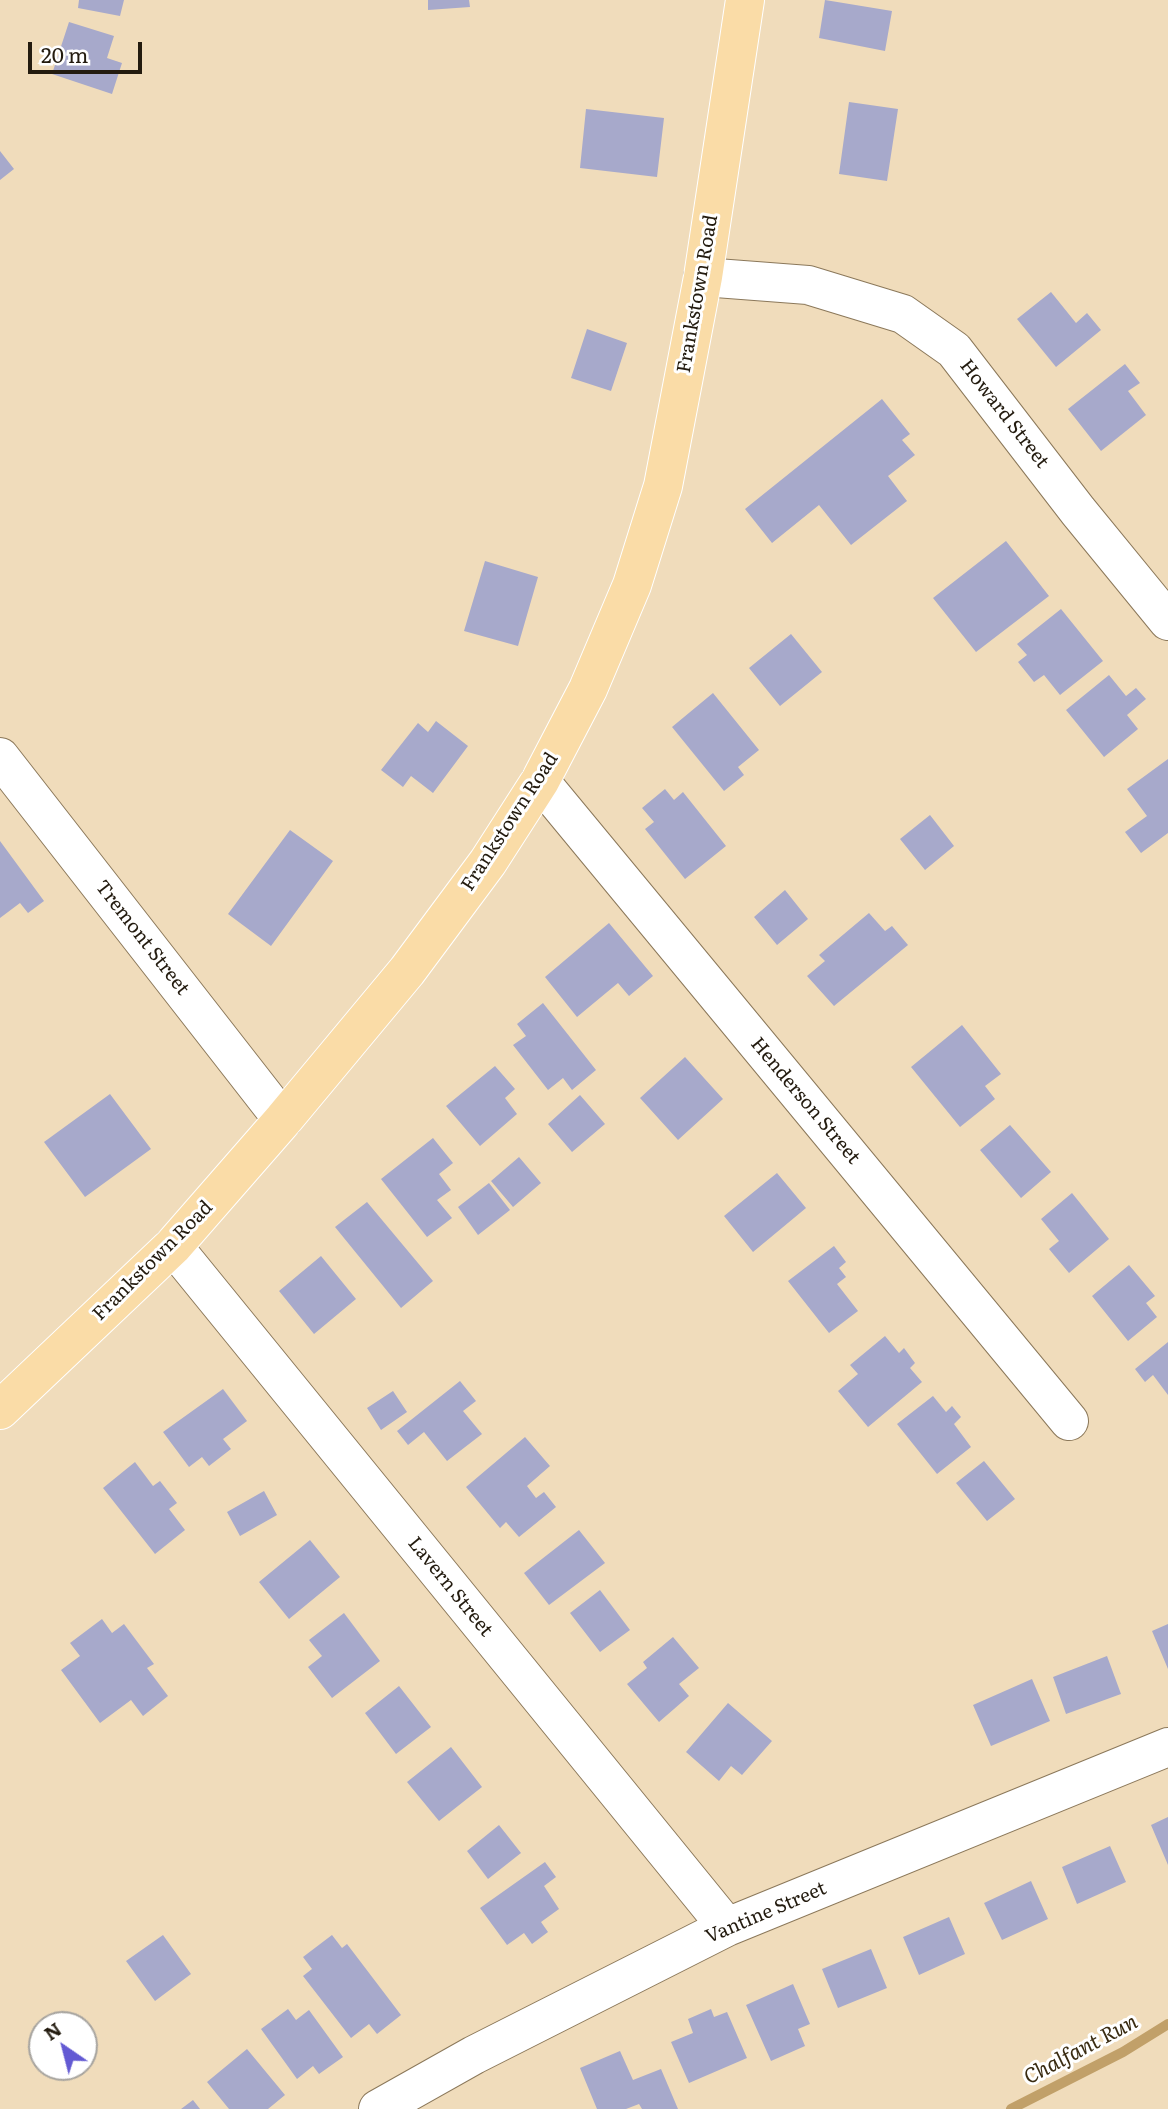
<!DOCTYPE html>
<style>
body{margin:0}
#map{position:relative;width:1168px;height:2109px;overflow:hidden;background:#f0dcbb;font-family:Literata,serif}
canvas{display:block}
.north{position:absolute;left:28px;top:2011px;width:70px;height:70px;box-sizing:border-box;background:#fff;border:2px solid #a7a49f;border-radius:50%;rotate:325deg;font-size:19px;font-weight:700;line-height:28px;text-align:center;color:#231b0f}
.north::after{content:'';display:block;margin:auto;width:24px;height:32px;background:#635ad3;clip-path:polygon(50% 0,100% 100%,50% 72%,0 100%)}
.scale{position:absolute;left:28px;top:42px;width:114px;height:32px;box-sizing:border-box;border:4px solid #231b0f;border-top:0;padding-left:9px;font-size:21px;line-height:24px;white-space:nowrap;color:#231b0f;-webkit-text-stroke:5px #fff;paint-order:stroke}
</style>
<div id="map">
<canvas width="1168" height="2109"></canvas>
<div class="north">N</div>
<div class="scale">20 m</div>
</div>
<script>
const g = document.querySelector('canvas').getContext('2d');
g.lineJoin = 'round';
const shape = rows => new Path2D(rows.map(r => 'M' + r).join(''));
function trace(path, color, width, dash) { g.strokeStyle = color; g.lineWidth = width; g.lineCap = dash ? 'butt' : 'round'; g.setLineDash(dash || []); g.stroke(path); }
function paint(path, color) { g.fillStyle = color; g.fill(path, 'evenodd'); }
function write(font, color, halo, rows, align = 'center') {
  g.font = font + ' Literata,serif'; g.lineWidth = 6; g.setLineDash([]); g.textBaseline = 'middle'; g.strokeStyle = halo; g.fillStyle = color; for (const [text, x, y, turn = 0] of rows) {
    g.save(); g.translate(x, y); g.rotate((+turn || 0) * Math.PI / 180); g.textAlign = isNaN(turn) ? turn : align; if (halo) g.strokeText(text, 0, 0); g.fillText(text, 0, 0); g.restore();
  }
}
trace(shape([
 [1011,2109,1123,2052,1168,2024]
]), '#c1a069', 10);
paint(shape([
 [79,0,124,0,120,16,78,8],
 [428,0,469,0,470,7,428,10],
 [825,0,892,11,885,51,819,38],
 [69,22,114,36,107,58,122,63,112,94,52,74],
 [849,102,898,109,887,181,839,174],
 [586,109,664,118,657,177,580,168],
 [0,151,14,169,0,180],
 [1051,292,1076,323,1087,313,1101,330,1056,367,1017,319],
 [587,329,627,343,611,391,571,378],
 [1125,364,1140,383,1128,391,1146,415,1101,451,1068,409],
 [882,399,910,434,902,440,915,455,888,476,907,501,851,545,819,505,772,543,745,509],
 [1006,541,1049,596,976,652,933,598],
 [485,561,538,577,518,646,464,631],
 [1061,609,1103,661,1060,695,1044,675,1034,682,1018,662,1027,655,1017,644],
 [791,634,822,672,780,706,749,668],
 [1109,675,1126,696,1136,688,1146,699,1127,715,1138,729,1104,757,1066,710],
 [713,693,759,750,738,767,744,775,724,791,672,727],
 [436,721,468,746,433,793,411,776,403,787,381,770,418,723,428,732],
 [1168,759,1168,833,1141,853,1125,832,1147,816,1127,789],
 [665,789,674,800,683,792,726,846,685,879,645,829,654,822,642,808],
 [930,815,954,846,925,870,900,839],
 [290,830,333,861,271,946,228,914],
 [0,841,44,901,28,913,20,903,0,918],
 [785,890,808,919,777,945,754,917],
 [869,913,885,931,892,926,908,945,834,1006,807,976,825,961,819,955],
 [609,923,653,976,629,996,618,983,577,1017,545,977],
 [543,1003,596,1070,572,1090,563,1078,548,1090,513,1045,526,1036,517,1024],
 [962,1025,1001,1074,985,1086,995,1099,960,1127,911,1067],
 [685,1057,723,1099,678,1140,640,1098],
 [495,1066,515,1089,505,1098,517,1114,480,1146,446,1106],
 [110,1094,151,1149,85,1197,44,1142],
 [580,1095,605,1124,572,1152,548,1124],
 [1010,1125,1051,1172,1021,1198,980,1150],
 [433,1138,453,1163,439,1174,451,1190,437,1200,452,1218,427,1237,381,1179],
 [519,1157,541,1183,513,1207,491,1181],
 [777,1173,806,1208,753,1252,724,1216],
 [489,1183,510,1210,478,1235,458,1207],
 [1072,1193,1109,1239,1069,1273,1049,1249,1059,1241,1041,1219],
 [367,1202,433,1281,401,1308,335,1227],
 [834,1246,846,1262,839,1268,846,1277,837,1284,858,1311,829,1333,788,1281],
 [321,1256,356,1299,314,1334,279,1291],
 [1129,1265,1155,1296,1146,1303,1157,1317,1128,1341,1092,1296],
 [885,1336,899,1353,904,1348,915,1363,910,1368,922,1382,868,1427,838,1391,858,1374,850,1365],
 [1168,1342,1168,1395,1153,1375,1145,1382,1135,1369],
 [460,1381,476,1401,463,1411,482,1434,447,1461,424,1432,408,1445,397,1431],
 [223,1389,247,1421,223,1439,231,1449,209,1466,202,1457,189,1467,163,1432],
 [393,1391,407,1412,381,1430,367,1408],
 [933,1396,946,1412,952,1406,961,1417,954,1424,971,1447,937,1474,897,1424],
 [525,1437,550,1466,527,1486,536,1498,544,1492,556,1507,519,1537,506,1522,500,1528,466,1487],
 [984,1461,1015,1499,987,1521,956,1483],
 [135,1462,153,1486,160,1481,177,1503,169,1509,185,1530,155,1554,103,1488],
 [264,1491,277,1515,240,1536,227,1512],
 [579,1530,605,1563,549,1605,524,1573],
 [310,1540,340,1577,289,1619,259,1582],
 [600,1590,630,1630,600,1652,570,1613],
 [344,1613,380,1661,332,1698,308,1667,322,1656,309,1640],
 [102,1619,112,1633,124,1624,154,1664,147,1668,168,1696,143,1716,131,1700,100,1723,61,1670,80,1656,70,1643],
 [1168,1624,1168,1669,1152,1631],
 [673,1637,699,1668,679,1684,689,1696,659,1722,627,1684,647,1668,643,1662],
 [1107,1656,1121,1694,1066,1714,1053,1677],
 [1032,1679,1050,1721,991,1746,973,1705],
 [399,1686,431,1727,396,1754,365,1713],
 [728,1703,772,1741,742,1775,731,1766,719,1781,686,1752],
 [451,1747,482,1787,439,1821,407,1782],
 [1168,1817,1168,1865,1151,1825],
 [499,1825,521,1853,488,1879,467,1851],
 [1110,1846,1126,1882,1077,1904,1062,1867],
 [545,1862,556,1877,544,1886,559,1909,541,1922,548,1932,532,1944,524,1933,507,1945,480,1908],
 [1031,1881,1048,1919,1002,1940,984,1903],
 [949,1917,965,1954,919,1975,903,1937],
 [163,1935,191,1974,155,2001,126,1961],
 [332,1935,342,1948,347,1944,401,2015,377,2034,369,2024,351,2038,303,1976,312,1969,303,1957],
 [871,1949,887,1988,838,2008,822,1969],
 [793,1984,810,2024,798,2029,805,2046,771,2061,746,2005],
 [288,2009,296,2020,309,2010,343,2057,319,2074,313,2066,297,2079,261,2029],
 [711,2009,714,2017,727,2012,747,2058,689,2083,671,2042,693,2033,688,2019],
 [247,2049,285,2095,268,2109,229,2109,207,2082],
 [620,2051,633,2080,661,2069,678,2109,642,2109,639,2104,626,2109,597,2109,580,2068],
 [193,2100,200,2109,181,2109]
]), '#a7a9cb');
const minor = shape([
 [703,277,808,285,903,314,954,350,1078,511,1168,621],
 [0,757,283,1120],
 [540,781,1069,1421],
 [173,1246,727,1927],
 [378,2109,474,2055,727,1927,1168,1747]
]);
const major = shape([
 [0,1410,173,1246,283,1120,407,971,488,862,540,781,588,689,632,585,663,486,703,277,745,0]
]);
trace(minor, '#8b785a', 40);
trace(major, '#fff', 40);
trace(minor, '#fff', 38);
trace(major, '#fadca7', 38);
write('19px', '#231b0f', '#fff', [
 ["Frankstown Road",698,294,-80],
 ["Howard Street",1004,414,52],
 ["Frankstown Road",510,822,-57],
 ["Tremont Street",142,938,52],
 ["Henderson Street",805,1101,50],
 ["Frankstown Road",153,1261,-45],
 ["Lavern Street",450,1587,51],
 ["Vantine Street",766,1913,-23]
]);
write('italic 21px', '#3a2c12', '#fff', [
 ["Chalfant Run",1081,2050,-28]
]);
</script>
